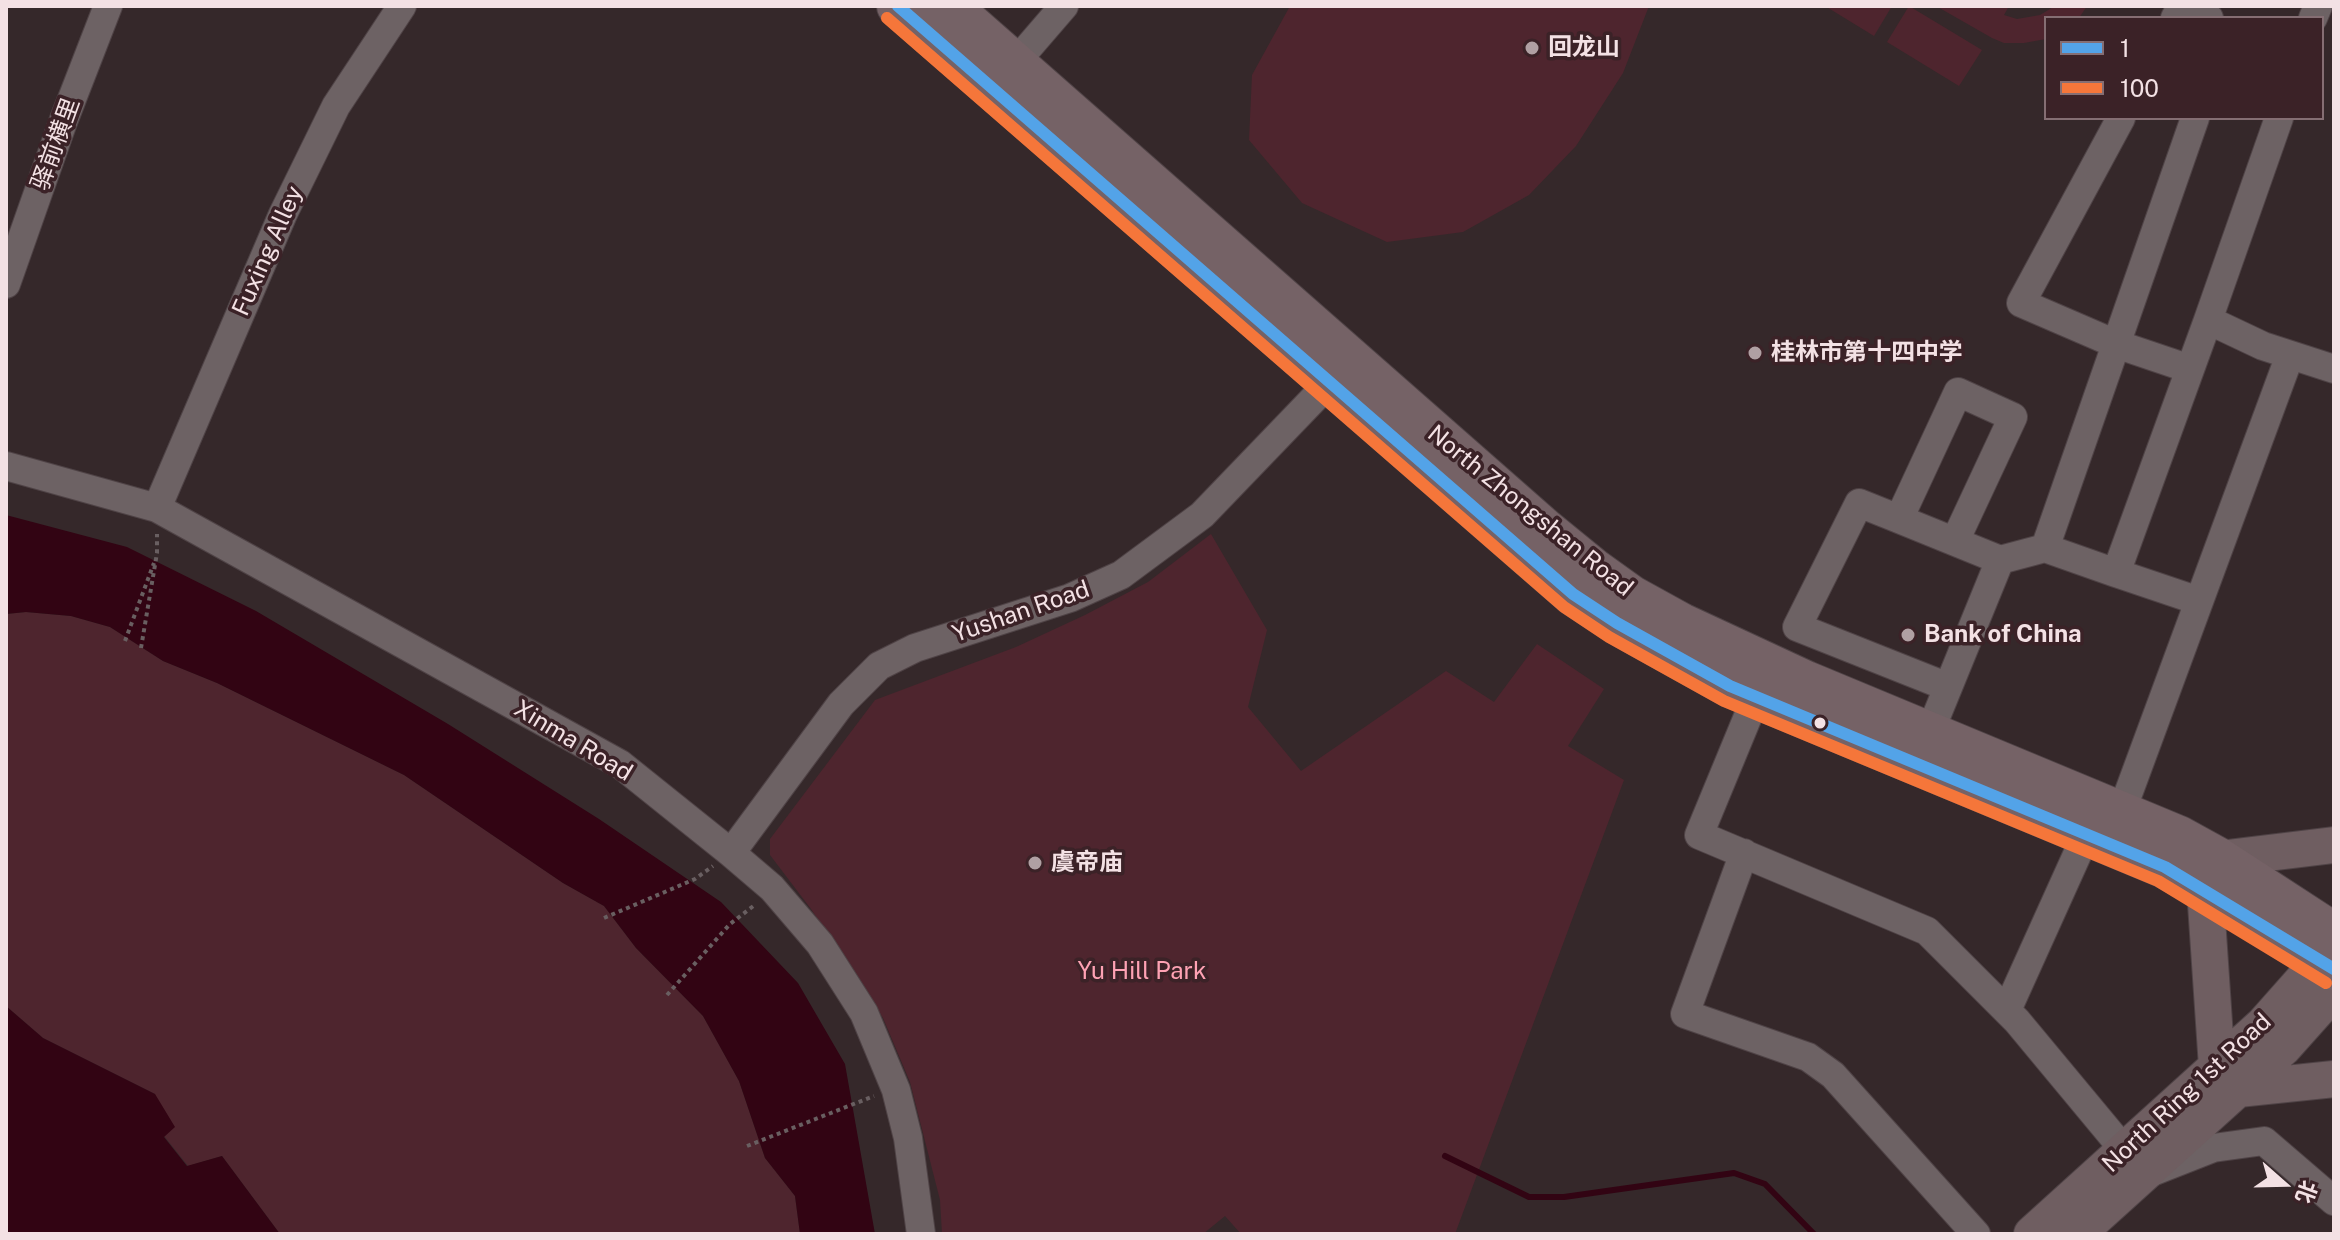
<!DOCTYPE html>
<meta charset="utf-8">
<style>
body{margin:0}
#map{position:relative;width:2340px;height:1240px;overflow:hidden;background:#35282a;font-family:"Public Sans","Noto Sans SC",sans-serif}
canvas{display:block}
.frame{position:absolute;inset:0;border:8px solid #f3e1e4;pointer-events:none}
.legend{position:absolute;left:2044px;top:16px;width:280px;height:104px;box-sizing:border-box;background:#3b2227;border:2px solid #856e73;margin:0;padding:10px 14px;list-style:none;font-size:24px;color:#f3e1e4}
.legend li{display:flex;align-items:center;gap:16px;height:40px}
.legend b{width:40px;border:2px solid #856e73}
.north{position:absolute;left:2244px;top:1144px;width:80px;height:80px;-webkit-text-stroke:6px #3b2227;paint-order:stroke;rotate:110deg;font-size:22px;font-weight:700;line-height:32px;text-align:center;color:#f3e1e4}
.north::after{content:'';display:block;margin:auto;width:28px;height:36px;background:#f3e1e4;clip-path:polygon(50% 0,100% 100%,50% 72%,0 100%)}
</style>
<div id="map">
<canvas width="2340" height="1240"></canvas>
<div class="frame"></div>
<ul class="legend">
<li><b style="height:10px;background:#53a3e8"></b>1</li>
<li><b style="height:10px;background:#f5763a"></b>100</li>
</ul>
<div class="north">北</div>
</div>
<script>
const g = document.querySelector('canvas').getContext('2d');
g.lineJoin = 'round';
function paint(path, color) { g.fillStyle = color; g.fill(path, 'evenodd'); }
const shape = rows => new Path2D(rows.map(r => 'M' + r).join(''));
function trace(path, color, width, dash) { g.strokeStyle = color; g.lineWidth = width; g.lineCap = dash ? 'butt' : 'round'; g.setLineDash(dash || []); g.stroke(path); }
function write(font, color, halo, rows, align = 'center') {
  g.font = font + ' "Public Sans","Noto Sans SC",sans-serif'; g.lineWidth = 7; g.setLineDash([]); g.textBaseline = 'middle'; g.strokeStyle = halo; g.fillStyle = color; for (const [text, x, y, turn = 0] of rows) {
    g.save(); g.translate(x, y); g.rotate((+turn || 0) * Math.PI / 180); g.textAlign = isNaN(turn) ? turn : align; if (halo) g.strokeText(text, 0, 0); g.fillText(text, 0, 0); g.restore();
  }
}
paint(shape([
 [1290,6,1649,6,1623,73,1576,146,1529,195,1463,232,1387,242,1302,203,1249,140,1252,75],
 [1825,6,1892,6,1874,36],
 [1909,6,1982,50,1959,86,1887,42],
 [1936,6,2009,6,2004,15,2017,19,2040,15,2055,6,2087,6,2079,18,2046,18,2046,39,2024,43,2004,43,1992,38],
 [1211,534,1267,630,1248,707,1301,771,1446,671,1494,702,1537,644,1604,689,1568,746,1624,780,1455,1234,1241,1234,1225,1216,1203,1234,942,1234,940,1200,910,1082,883,1018,811,909,770,855,770,839,875,700,1016,647,1085,615,1148,582],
 [26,612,71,616,110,627,163,661,217,683,404,775,563,883,604,906,636,948,703,1016,739,1081,765,1158,795,1196,800,1234,280,1234,222,1156,188,1166,164,1136,155,1094,43,1038,6,1006,6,614]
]), '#4e252e');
paint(shape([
 [6,515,127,547,256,611,448,724,599,819,721,902,798,983,845,1064,875,1234,800,1234,795,1196,765,1158,739,1081,703,1016,636,948,604,906,563,883,404,775,217,683,163,661,110,627,71,616,26,612,6,614],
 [6,1006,43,1038,155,1094,175,1127,164,1137,187,1166,222,1156,280,1234,6,1234]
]), '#320413');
trace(shape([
 [1445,1156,1529,1197,1564,1197,1734,1173,1765,1184,1814,1234]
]), '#320413', 6);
const minor = shape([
 [2175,18,2181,7,2209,18],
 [2313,18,2318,6],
 [1014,64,1064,6],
 [2121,118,2021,303,2116,344,2190,369],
 [2195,118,2045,548,2116,573,2208,320],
 [2279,118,2208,320,2263,346,2334,369],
 [6,284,63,122,108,6],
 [6,466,157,508,620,764,731,853,772,888,820,944,864,1013,896,1090,908,1138,921,1234],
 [157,508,283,214,336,106,402,6],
 [1899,519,1859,503,1797,627,1948,687],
 [1955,541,2013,417,1958,392,1899,519,2000,560],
 [2116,573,2199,601],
 [1756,697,1699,835,1927,931,2017,1021,2125,1151],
 [1929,734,2000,560,2045,548],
 [2121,813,2290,355],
 [731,853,841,704,879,666,915,648,1070,598,1121,575,1202,515,1329,383],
 [1744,853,1685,1014,1808,1057,1833,1075,1976,1234],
 [2007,1010,2086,835],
 [2152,1172,2213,1148,2264,1141,2334,1201]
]);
const major = shape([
 [2219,859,2334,845],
 [2205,889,2217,1067],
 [2238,1089,2334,1079],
 [2032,1234,2264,1024,2334,945],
 [2077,1234,2283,1048,2334,991]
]);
const highway = shape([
 [898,6,1573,594,1617,623,1730,686,2165,867,2205,889,2334,969],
 [949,6,1544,529,1593,569,1632,597,1681,624,1806,682,2179,837,2219,859,2334,934]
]);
trace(minor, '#4f4346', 30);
trace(major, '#4f4346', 38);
trace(highway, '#4f4346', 44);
trace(shape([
 [125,641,154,563],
 [141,648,157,553,157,534],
 [604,918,695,879,713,866],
 [667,995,730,924,756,904],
 [747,1146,874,1096]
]), '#695f61', 4, [4, 4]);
trace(minor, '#6d6264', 28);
trace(major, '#6f5e61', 36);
trace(highway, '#756266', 42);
trace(shape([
 [898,6,1573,594,1617,623,1730,686,2165,867,2334,969]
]), '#53a3e8', 12);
trace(shape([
 [887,18,1564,607,1609,637,1724,701,2158,881,2326,983]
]), '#f5763a', 12);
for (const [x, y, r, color] of [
 [1532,48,8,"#b0a0a3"],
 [1755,353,8,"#b0a0a3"],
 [1908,635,8,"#b0a0a3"],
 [1820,723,7,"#f3e1e4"],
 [1035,863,8,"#b0a0a3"]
]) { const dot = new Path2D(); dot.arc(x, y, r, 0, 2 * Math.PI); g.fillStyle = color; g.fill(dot); trace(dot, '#3b2227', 3); }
write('bold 24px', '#f3e1e4', '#3b2227', [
 ["回龙山",1548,48],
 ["桂林市第十四中学",1771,353],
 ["Bank of China",1924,635],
 ["虞帝庙",1051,863]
], 'left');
write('24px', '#f3e1e4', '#3b2227', [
 ["驿前横里",56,144,-70],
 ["Fuxing Alley",268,251,-66],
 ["North Zhongshan Road",1530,511,39],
 ["Yushan Road",1021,612,-19],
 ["Xinma Road",573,741,31],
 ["North Ring 1st Road",2187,1093,-43]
]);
write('24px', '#fea2b4', '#3b2227', [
 ["Yu Hill Park",1142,972]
]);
</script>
